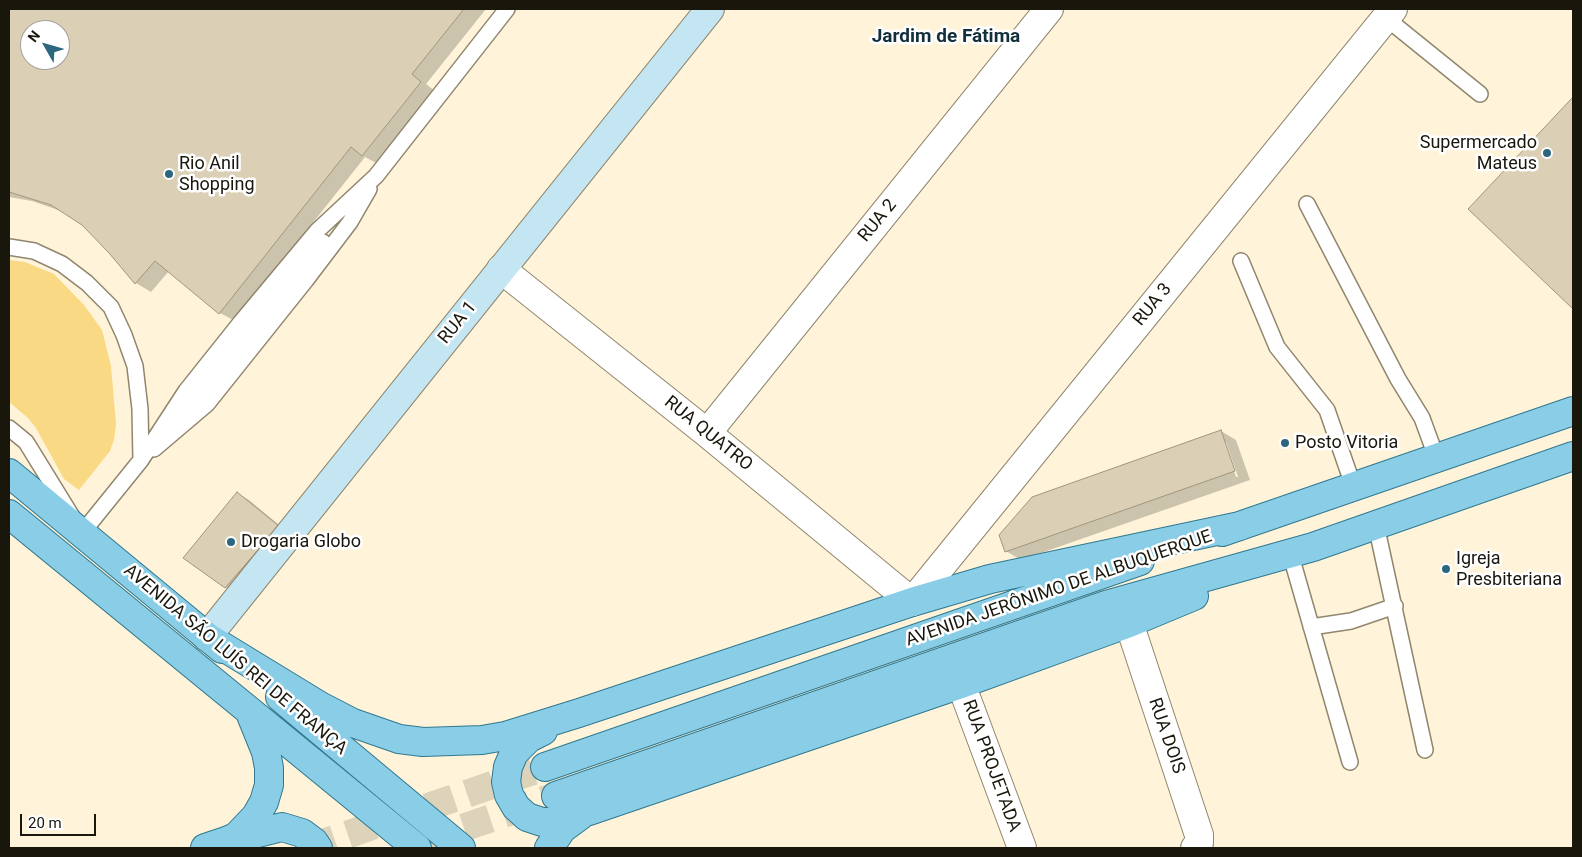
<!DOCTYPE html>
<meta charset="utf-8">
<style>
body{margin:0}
#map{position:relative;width:1582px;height:857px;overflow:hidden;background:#fff4d9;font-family:Roboto,sans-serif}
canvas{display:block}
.frame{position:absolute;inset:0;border:10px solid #19160c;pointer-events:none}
.north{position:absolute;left:20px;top:20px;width:50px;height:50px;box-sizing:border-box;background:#fff;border:1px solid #a3a29e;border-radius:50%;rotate:308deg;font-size:14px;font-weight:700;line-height:20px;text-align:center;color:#19160c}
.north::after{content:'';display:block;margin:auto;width:18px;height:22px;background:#2c677f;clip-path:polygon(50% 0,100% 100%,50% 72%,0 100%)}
.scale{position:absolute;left:20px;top:814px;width:76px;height:22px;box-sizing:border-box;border:2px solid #19160c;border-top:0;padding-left:6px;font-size:15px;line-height:18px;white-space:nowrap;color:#19160c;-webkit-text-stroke:4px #fff;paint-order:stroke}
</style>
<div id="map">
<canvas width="1582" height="857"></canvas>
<div class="frame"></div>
<div class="north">N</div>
<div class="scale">20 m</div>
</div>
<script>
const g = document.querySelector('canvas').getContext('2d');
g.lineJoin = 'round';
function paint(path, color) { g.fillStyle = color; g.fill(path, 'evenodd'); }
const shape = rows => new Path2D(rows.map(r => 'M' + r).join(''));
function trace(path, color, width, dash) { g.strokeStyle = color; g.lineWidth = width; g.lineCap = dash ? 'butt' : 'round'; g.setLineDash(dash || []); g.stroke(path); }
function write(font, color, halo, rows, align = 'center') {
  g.font = font + ' Roboto,sans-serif'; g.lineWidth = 5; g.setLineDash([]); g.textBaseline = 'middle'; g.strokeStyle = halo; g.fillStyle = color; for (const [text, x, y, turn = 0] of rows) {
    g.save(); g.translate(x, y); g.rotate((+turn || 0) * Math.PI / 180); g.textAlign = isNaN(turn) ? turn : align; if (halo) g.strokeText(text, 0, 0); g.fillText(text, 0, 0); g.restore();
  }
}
paint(shape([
 [9,260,25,262,54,274,84,305,102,330,111,366,116,424,114,440,110,451,79,490,64,479,36,428,28,418,9,402]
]), '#fad985');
paint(shape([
 [9,9,486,9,426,84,435,91,378,164,365,157,235,321,220,313,169,271,151,292,136,283,110,252,83,224,64,212,32,201,9,197],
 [30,30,60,30,60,60,30,60],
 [1573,99,1573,307,1469,209],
 [1221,431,1236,440,1250,480,1021,560,1006,551],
 [1224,442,1226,442,1238,477,1236,477],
 [237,493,249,500,290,534,237,594,225,587]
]), '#0003');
const building = shape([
 [9,9,464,9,412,74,421,82,362,156,351,147,219,314,155,261,135,284,109,253,82,225,51,205,9,192,9,9],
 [30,30,60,30,60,60,30,60,30,30],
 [1573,97,1573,309,1468,209,1573,97],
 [1221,430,1235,471,1005,552,999,535,1032,497,1221,430],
 [237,492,279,526,225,588,183,558,237,492]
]);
paint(building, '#dbd0b6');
trace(building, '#a0967d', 1);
trace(shape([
 [424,841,556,796],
 [308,848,545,767]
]), '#dcd3ba', 28, [28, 14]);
const lane = shape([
 [1386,18,1480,94],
 [1307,204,1398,379,1422,418,1437,459],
 [9,247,34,251,62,264,87,283,111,307,124,335,135,366,140,409,141,460,82,533,31,450,26,442,9,428],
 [1241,261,1277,347,1327,410,1354,488],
 [180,415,323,242],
 [154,449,207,404,306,280,350,222,369,189],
 [141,460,186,391,241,322,317,231,376,176,507,9],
 [1376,525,1425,750],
 [1291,556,1350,762],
 [1311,627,1351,621,1395,606]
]);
const street = shape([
 [501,269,707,433,912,602,1393,9],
 [707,433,1049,9],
 [1129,623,1199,835,1199,843,1195,848],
 [961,684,1022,848]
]);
const secondary = shape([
 [207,637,710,9]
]);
const primary = shape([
 [9,473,222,649],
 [9,514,417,848],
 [1222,532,1573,411],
 [207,637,320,706,353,723,399,739,423,742,482,740,505,736,579,713,912,602,990,579,1240,526],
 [280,697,461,848],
 [543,731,529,738,514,753,508,767,506,782,509,795,516,807,527,817,542,822,549,822,589,811,961,684,1129,623,1194,596],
 [545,767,1140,561],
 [556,796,1106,605,1313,547,1573,456],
 [226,841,236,837,256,816,264,802,269,785,269,768,266,752,251,715],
 [205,848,226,841,282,827,302,833,314,842,318,848],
 [549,848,562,829,581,815]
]);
trace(lane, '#90866e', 18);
trace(street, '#90866e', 30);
trace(secondary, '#90866e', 30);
trace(primary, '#307890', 30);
trace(lane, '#fff', 15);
trace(street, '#fff', 28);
trace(secondary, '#c4e6f3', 28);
trace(primary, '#8acde7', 28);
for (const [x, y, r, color] of [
 [1547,153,5,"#2c677f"],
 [169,174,5,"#2c677f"],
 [1285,443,5,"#2c677f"],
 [231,542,5,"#2c677f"],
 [1446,569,5,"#2c677f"]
]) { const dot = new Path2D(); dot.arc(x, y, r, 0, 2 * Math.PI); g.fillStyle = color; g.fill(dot); trace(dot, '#fff', 2); }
write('18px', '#19160c', '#fff', [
 ["Supermercado",1537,143,"right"],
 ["Mateus",1537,164,"right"],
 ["Rio Anil",179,164],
 ["Shopping",179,185],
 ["Posto Vitoria",1295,443],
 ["Drogaria Globo",241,542],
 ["Igreja",1456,559],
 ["Presbiteriana",1456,580]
], 'left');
write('18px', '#19160c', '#fff', [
 ["RUA 2",878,221,-51],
 ["RUA 3",1153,305,-51],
 ["RUA 1",458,323,-51],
 ["RUA QUATRO",708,434,39],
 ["AVENIDA JERÔNIMO DE ALBUQUERQUE",1059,589,-19],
 ["AVENIDA SÃO LUÍS REI DE FRANÇA",235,660,40],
 ["RUA DOIS",1166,736,71],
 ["RUA PROJETADA",991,766,70]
]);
write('bold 19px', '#132f3b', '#fff', [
 ["Jardim de Fátima",946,37]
]);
</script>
